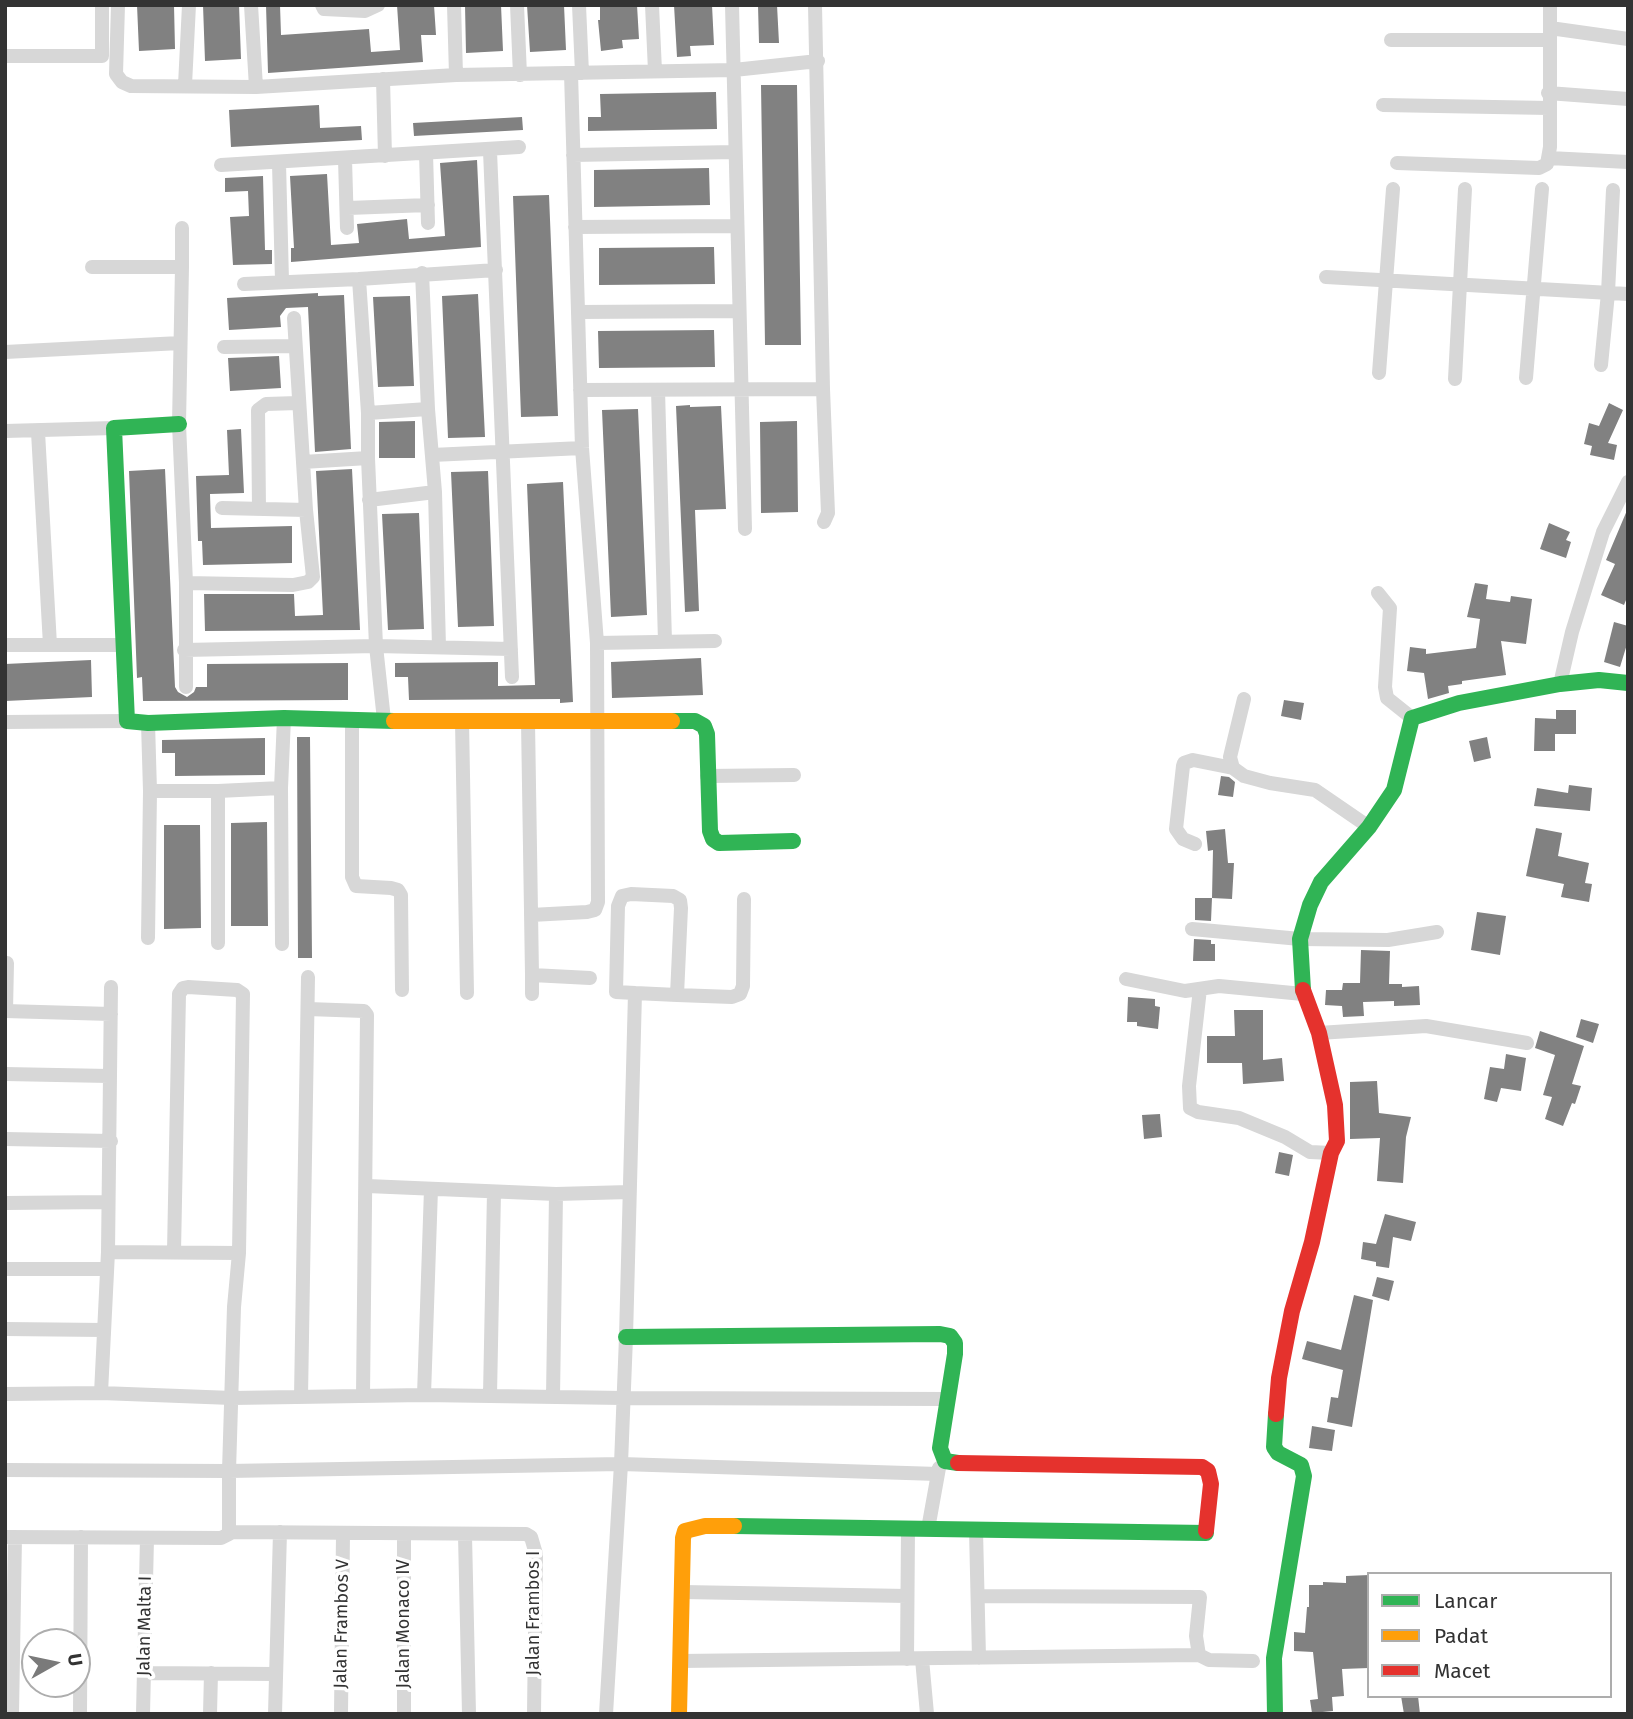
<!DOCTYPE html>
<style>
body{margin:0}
#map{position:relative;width:1633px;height:1719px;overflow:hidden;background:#fff;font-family:"Fira Sans",sans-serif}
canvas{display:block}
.frame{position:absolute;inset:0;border:7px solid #333;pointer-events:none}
.legend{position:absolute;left:1367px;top:1572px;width:245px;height:126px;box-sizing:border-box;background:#fff;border:2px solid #adadad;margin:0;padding:9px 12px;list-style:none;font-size:21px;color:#333}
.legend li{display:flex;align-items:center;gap:14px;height:35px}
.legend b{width:35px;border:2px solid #adadad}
.north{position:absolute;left:21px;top:1628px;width:70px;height:70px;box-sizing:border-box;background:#fff;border:2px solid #adadad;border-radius:50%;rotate:81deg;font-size:19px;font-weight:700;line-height:28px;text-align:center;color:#333}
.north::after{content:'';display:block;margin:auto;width:24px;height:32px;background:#7a7a7a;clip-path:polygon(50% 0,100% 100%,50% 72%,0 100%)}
</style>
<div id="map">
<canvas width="1633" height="1719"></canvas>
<div class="frame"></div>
<ul class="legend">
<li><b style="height:9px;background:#30b455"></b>Lancar</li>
<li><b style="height:9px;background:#ff9f0a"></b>Padat</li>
<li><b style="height:9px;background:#e5322d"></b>Macet</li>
</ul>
<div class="north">U</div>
</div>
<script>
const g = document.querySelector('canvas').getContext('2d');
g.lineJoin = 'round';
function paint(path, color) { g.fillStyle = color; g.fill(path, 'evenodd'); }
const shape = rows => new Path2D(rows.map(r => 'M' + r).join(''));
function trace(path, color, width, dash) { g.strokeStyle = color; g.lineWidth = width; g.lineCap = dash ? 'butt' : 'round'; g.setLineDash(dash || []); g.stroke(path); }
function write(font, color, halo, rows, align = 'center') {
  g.font = font + ' "Fira Sans",sans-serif'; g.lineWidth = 7; g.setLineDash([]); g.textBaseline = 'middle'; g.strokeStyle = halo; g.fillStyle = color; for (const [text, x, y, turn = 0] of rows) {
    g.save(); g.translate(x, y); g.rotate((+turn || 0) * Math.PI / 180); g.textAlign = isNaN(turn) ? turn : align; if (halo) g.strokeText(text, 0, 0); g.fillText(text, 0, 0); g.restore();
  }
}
paint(shape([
 [137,5,174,5,175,49,139,51],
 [203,5,239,5,241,59,205,61],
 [266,5,280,5,281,35,369,29,371,52,400,50,397,5,434,5,436,35,421,35,423,62,268,73],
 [465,5,501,5,503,51,466,53],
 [527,5,564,5,566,50,530,52],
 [600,5,637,5,639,39,622,40,623,48,601,51,598,20,600,20],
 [674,5,712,5,714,45,690,46,691,56,677,57],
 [758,5,777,5,779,43,759,43],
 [761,85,797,85,801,345,765,345],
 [716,92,717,129,588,131,588,117,601,117,600,94],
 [319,105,320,128,361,126,362,140,231,147,229,110],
 [522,117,523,130,414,136,413,123],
 [477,160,481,247,291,262,291,248,294,248,290,176,327,174,331,245,359,243,357,224,407,219,409,239,445,236,440,163],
 [709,168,710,205,594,207,594,170],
 [263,176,265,250,272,250,272,264,233,265,230,217,249,216,248,191,225,192,225,178],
 [549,195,558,416,521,417,513,196],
 [714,247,715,284,599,285,599,248],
 [318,293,318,296,344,295,351,449,315,452,308,307,286,308,280,316,281,327,229,330,227,298],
 [478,294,485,437,448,438,442,296],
 [410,296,414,386,378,387,373,297],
 [714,330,715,367,599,368,598,331],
 [279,356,281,388,230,391,228,358],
 [1609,403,1623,410,1608,443,1617,445,1614,460,1590,455,1592,446,1584,444,1589,423,1599,426],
 [690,405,690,407,721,406,726,509,695,510,699,611,685,612,676,406],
 [638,409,647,615,611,617,602,410],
 [415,421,415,458,379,458,379,422],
 [797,421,798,512,761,513,760,422],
 [241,429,244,493,210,494,211,528,292,526,292,563,203,565,202,541,198,541,196,476,229,475,227,430],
 [165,469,175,687,178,692,187,697,194,692,196,687,207,687,207,664,348,663,348,700,143,701,142,677,137,678,129,471],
 [352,469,360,630,205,631,204,594,294,594,295,616,323,615,316,471],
 [488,471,494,626,458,627,451,472],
 [563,482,573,702,560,703,560,699,409,700,408,677,395,677,395,663,498,662,498,686,535,685,527,484],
 [1628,508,1628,595,1624,605,1601,595,1615,564,1606,560],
 [419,513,424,629,388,630,382,514],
 [1549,523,1570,532,1566,540,1571,542,1566,558,1540,549],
 [1475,583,1488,585,1486,599,1510,602,1511,596,1532,599,1526,644,1501,641,1506,675,1462,681,1462,684,1448,686,1449,693,1428,699,1424,673,1407,671,1410,647,1426,649,1426,654,1476,648,1480,619,1467,617],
 [1614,622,1628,626,1628,641,1620,667,1604,662],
 [701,658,703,695,612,698,611,662],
 [91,660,92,697,5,701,5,664],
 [1284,700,1304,703,1301,720,1281,716],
 [1556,710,1576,710,1576,734,1555,734,1555,751,1534,751,1535,718,1556,719],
 [297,737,310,737,312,958,298,958],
 [1487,737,1491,758,1474,762,1469,741],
 [265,738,265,775,175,776,175,753,162,753,162,740],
 [1221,776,1229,777,1235,782,1233,797,1218,795],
 [1569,785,1592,788,1590,811,1534,806,1537,788,1568,793],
 [267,822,268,926,231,926,231,823],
 [164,825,200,825,201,928,164,929],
 [1536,828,1562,833,1558,856,1589,863,1585,883,1592,884,1589,902,1561,897,1564,884,1526,876],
 [1225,829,1228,863,1234,863,1232,899,1212,898,1213,850,1208,851,1206,831],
 [1195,898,1212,898,1211,921,1195,920],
 [1477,912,1506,916,1500,955,1471,950],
 [1194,939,1211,940,1211,944,1215,944,1215,961,1193,961],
 [1361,950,1390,951,1389,984,1402,984,1402,987,1419,986,1420,1005,1394,1006,1394,1001,1363,1002,1364,1016,1343,1017,1342,1006,1325,1005,1326,990,1342,990,1343,983,1360,983],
 [1128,997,1155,999,1155,1006,1160,1007,1158,1029,1137,1026,1137,1022,1127,1022],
 [1234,1010,1263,1010,1263,1060,1282,1058,1284,1081,1243,1084,1242,1063,1207,1063,1207,1036,1235,1036],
 [1581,1019,1599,1024,1593,1043,1576,1037],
 [1540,1031,1584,1046,1572,1084,1581,1086,1575,1104,1572,1103,1563,1126,1545,1119,1552,1097,1543,1095,1555,1055,1535,1048],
 [1506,1054,1526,1058,1521,1091,1501,1088,1497,1102,1484,1099,1490,1067,1504,1069],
 [1377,1081,1379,1113,1411,1117,1406,1137,1403,1183,1377,1181,1380,1138,1350,1139,1350,1082],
 [1160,1114,1162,1137,1144,1139,1142,1115],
 [1279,1152,1293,1155,1289,1176,1275,1173],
 [1385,1214,1416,1222,1411,1241,1393,1237,1389,1268,1376,1266,1376,1262,1361,1259,1363,1242,1376,1244],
 [1377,1277,1394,1281,1389,1301,1372,1296],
 [1354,1295,1373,1300,1352,1427,1327,1422,1331,1397,1338,1398,1343,1370,1302,1359,1307,1341,1341,1350],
 [1312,1426,1335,1430,1332,1451,1309,1448],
 [1369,1575,1369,1668,1342,1669,1344,1696,1332,1697,1333,1711,1312,1713,1310,1700,1318,1699,1313,1652,1294,1651,1294,1632,1305,1633,1307,1607,1309,1607,1309,1585,1323,1585,1323,1582,1346,1583,1346,1576],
 [1401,1696,1418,1696,1420,1714,1404,1714]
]), '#818181');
trace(shape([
 [118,5,116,74,122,82,131,86,256,87,456,75,734,70,818,61],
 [251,5,256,87],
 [322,5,324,9,365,11,378,5],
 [454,5,456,75],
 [517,5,520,75],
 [579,5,582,73],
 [652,5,655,71],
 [732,5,745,529],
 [815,5,823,389,828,513,824,522],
 [1550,28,1628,39],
 [1391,40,1550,40],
 [5,56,102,56,102,5],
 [383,79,385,156],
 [185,85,189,5],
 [1548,93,1628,99],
 [1383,105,1549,108],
 [490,151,512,677],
 [426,153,428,223],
 [573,155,735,152],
 [1549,158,1628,162],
 [345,159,347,228],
 [279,163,282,281],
 [1397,163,1539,168,1547,164,1550,147,1550,5],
 [221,165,519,147],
 [348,208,428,205],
 [575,227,737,226],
 [92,267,182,267,182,228],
 [182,267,179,424,186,583,186,687],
 [422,273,428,409,435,492,439,647],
 [1326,277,1628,294],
 [244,284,359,279],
 [578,312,738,311],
 [224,347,295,346],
 [5,352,180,343],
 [1601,365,1608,293,1613,190],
 [1379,373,1393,189],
 [1526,378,1542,189],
 [1455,379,1465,189],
 [580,390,823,389],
 [658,390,665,642],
 [368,413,428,409],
 [5,431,114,428],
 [38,432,50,645],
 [432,455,582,448],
 [303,462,368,458],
 [369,500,435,492],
 [222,508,306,510],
 [259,509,258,410,266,404,298,403],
 [186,583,293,585,308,582,313,577,306,510,294,318],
 [1378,593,1390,608,1385,687,1387,698,1412,718],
 [597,643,715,641],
 [5,645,122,645],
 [184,650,376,646,511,649],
 [1560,684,1572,632,1603,532,1628,482],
 [1244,699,1230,757,1233,768,1244,776,1270,783,1315,790,1369,827],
 [384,720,376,646,368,458,368,413,359,279,496,270],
 [352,721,352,877,356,886,391,888,398,890,401,895,402,990],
 [462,721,467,993],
 [5,722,127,721],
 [528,722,532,975,590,978],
 [148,723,150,791],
 [707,776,794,775],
 [1195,844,1183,839,1176,829,1183,766,1184,763,1193,760,1233,768],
 [531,915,587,912,595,910,598,902,597,643,582,448,571,73],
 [1192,929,1300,939,1388,940,1437,932],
 [148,938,150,791,218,791,281,788],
 [218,943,218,791],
 [282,944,281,788,284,718],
 [1126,979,1185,991,1219,986,1303,994],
 [1200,989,1189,1086,1190,1108,1198,1112,1239,1118,1285,1137,1310,1152,1331,1153],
 [635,993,677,995,681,908,680,900,673,896,631,894,622,896,618,906,616,992,635,993,626,1337,621,1464,938,1474],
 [532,994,532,975],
 [677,995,732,997,740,994,743,986,744,899],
 [308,1009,364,1011,367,1015,363,1395],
 [5,1011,111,1014],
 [6,1011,7,963],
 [1319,1033,1426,1026,1527,1043],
 [5,1074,109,1076],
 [5,1139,111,1141],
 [367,1186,556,1194,629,1192],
 [5,1203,108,1202],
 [174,1252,179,994,183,988,188,987,237,990,243,994,239,1253],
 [5,1269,106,1269],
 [5,1329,104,1330],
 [101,1393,108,1252,111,987],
 [5,1394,101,1393,232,1398,424,1395,623,1398,948,1399],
 [424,1395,431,1189],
 [490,1395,494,1192],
 [301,1397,308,977],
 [553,1397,556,1194],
 [5,1470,229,1471,621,1464,606,1714],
 [928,1529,939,1468],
 [976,1530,979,1658],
 [230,1532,526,1534,531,1537,536,1554,534,1714],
 [404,1534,404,1714],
 [465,1535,469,1714],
 [5,1537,221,1538,229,1534,229,1471,234,1307,239,1253,108,1252],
 [683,1592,907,1596],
 [979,1596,1200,1597,1196,1636,1199,1655,1209,1660,1253,1661],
 [907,1659,908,1529],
 [922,1659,927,1714],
 [680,1661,1199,1655],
 [144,1673,275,1674],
 [12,1714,15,1537],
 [80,1714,81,1537],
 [143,1714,147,1538],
 [210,1714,211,1673],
 [275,1714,280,1532],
 [341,1714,343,1534]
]), '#d7d7d7', 14);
trace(shape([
 [179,424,114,428,127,721,148,723,284,718,394,721],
 [672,721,695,721,704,726,707,734,710,831,713,839,719,843,793,841],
 [1303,990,1300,939,1310,905,1321,882,1369,827,1394,790,1412,718,1459,703,1560,684,1599,680,1628,683],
 [626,1337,940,1334,950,1336,955,1343,955,1354,940,1448,945,1461,958,1463],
 [734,1526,1206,1533,1206,1531],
 [1275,1714,1274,1658,1304,1476,1301,1465,1278,1453,1274,1447,1276,1414]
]), '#30b455', 16);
trace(shape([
 [394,721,672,721],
 [679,1714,683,1538,685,1531,705,1526,734,1526]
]), '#ff9f0a', 16);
trace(shape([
 [1276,1414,1279,1378,1292,1311,1312,1242,1331,1153,1337,1141,1335,1105,1319,1033,1303,990],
 [958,1463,1202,1467,1208,1471,1211,1484,1206,1531]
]), '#e5322d', 16);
write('18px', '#333', '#fff', [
 ["Jalan Frambos I",534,1613,-90],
 ["Jalan Frambos V",342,1624,-89],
 ["Jalan Monaco IV",404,1624,-90],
 ["Jalan Malta I",145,1626,-89]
]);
</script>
